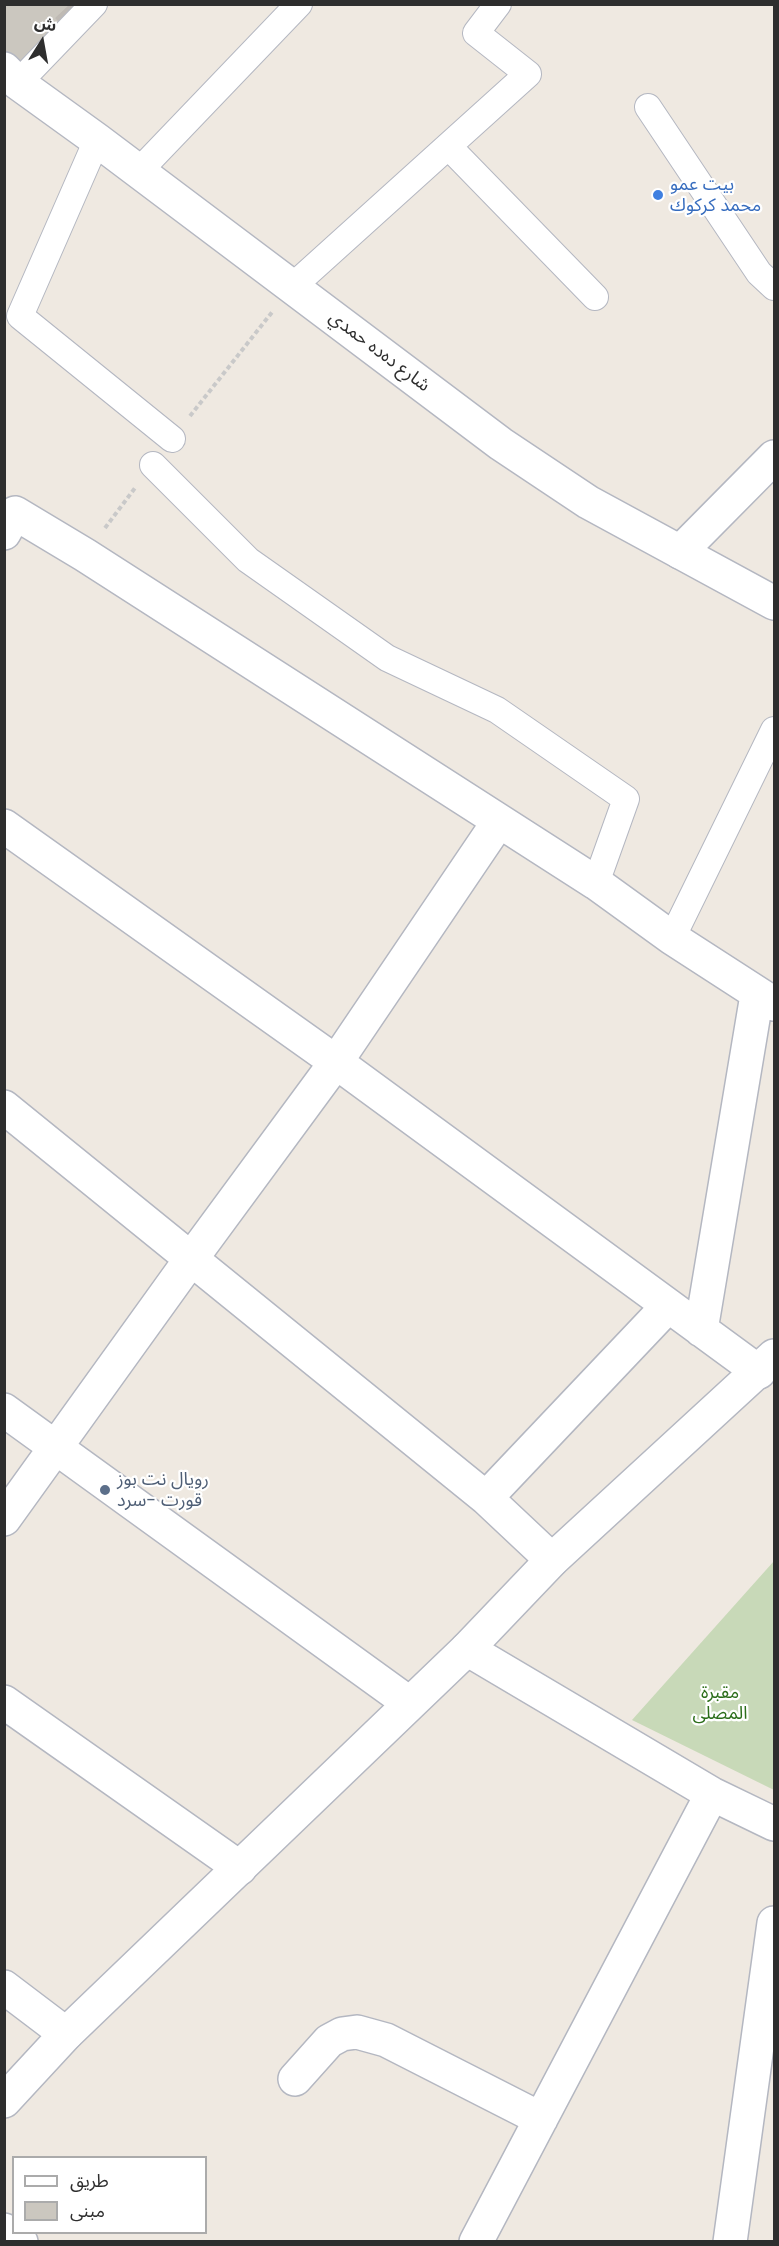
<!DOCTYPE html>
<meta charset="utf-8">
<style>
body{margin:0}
#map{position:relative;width:779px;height:2246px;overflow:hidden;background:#efe9e1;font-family:Poppins,"Noto Sans Arabic",sans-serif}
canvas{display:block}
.frame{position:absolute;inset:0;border:6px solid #2e2e2e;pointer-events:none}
.legend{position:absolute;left:12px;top:2156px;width:195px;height:78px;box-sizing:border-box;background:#fff;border:2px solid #ababab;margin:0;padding:8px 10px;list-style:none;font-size:18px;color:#2e2e2e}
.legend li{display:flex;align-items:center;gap:12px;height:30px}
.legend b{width:30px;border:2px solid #ababab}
.north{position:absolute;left:12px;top:12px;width:60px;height:60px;-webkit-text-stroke:4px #fff;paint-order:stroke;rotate:11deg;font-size:16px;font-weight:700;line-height:24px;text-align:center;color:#2e2e2e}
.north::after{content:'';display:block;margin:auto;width:21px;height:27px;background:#2e2e2e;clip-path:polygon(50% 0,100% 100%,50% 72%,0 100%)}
</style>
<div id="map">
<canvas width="779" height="2246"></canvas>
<div class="frame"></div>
<ul class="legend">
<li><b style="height:8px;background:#fff"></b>طريق</li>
<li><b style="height:16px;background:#cbc7bf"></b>مبنى</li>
</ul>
<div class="north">ش</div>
</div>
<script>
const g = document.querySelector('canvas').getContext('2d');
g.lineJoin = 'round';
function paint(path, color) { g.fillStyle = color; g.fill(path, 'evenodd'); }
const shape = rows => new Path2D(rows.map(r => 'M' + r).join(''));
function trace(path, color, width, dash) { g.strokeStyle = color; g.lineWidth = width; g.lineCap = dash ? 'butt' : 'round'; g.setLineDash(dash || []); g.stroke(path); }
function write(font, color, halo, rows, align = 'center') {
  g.font = font + ' Poppins,"Noto Sans Arabic",sans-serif'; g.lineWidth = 4.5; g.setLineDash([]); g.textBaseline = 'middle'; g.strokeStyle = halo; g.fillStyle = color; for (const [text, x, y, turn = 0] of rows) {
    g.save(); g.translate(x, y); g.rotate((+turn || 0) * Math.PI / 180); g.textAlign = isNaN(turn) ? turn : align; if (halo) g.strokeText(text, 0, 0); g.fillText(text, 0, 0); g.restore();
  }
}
paint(shape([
 [774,1561,774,1790,632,1720]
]), '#c8d9b8');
paint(shape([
 [4,4,73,4,79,11,64,27]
]), '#0003');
paint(shape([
 [4,4,70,4,55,18,65,28,26,64,15,61,4,49]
]), '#cbc7bf');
const pedestrian = shape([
 [18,83,94,4],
 [648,107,759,273,774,287],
 [97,140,20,316,172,439],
 [448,146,595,297],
 [139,171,299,4],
 [292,287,528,74,476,33,498,4],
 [153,465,248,560,387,658,497,710,626,799,596,883],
 [672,938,774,730]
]);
const minor = shape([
 [4,533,15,513,85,555,596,883,672,938,774,1004],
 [680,552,774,457],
 [4,826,336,1062,759,1372],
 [4,1107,486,1498,552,1560],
 [701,1330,757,995],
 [4,1410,409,1703],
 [486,1498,668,1306],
 [4,1519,191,1259,336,1062,499,821],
 [467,1649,712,1794,774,1824],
 [4,1702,240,1868],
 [4,1987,66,2034],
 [295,2079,329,2041,342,2034,357,2032,386,2040,541,2119],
 [4,2230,21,2242],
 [476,2242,712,1794],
 [730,2242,774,1923]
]);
const tertiary = shape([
 [4,69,18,83,97,140,501,444,588,502,774,603],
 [4,2101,66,2034,467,1649,552,1560,774,1356]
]);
trace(pedestrian, '#b4b7c1', 28);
trace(minor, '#b4b7c1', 36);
trace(tertiary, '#b4b7c1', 36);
trace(shape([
 [190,416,273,311],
 [105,528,135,488]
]), '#c9c9c9', 4, [4.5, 3]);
trace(pedestrian, '#fff', 26);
trace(minor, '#fff', 33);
trace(tertiary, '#fff', 33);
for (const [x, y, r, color] of [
 [658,195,6,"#3f7fe0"],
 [105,1490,6,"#5c6f8a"]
]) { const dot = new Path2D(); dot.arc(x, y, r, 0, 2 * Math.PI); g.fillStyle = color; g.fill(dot); trace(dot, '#fff', 2); }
write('18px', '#366cbe', '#fff', [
 ["بيت عمو",670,185],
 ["محمد كركوك",670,206]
], 'left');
write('18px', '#2e2e2e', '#fff', [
 ["شارع دەدە حمدي",379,352,37]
]);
write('18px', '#4e5e75', '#fff', [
 ["رويال نت بوز",117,1480],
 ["قورت -سرد",117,1501]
], 'left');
write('18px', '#2c6e1b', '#fff', [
 ["مقبرة",720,1693],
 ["المصلى",720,1714]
]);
</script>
